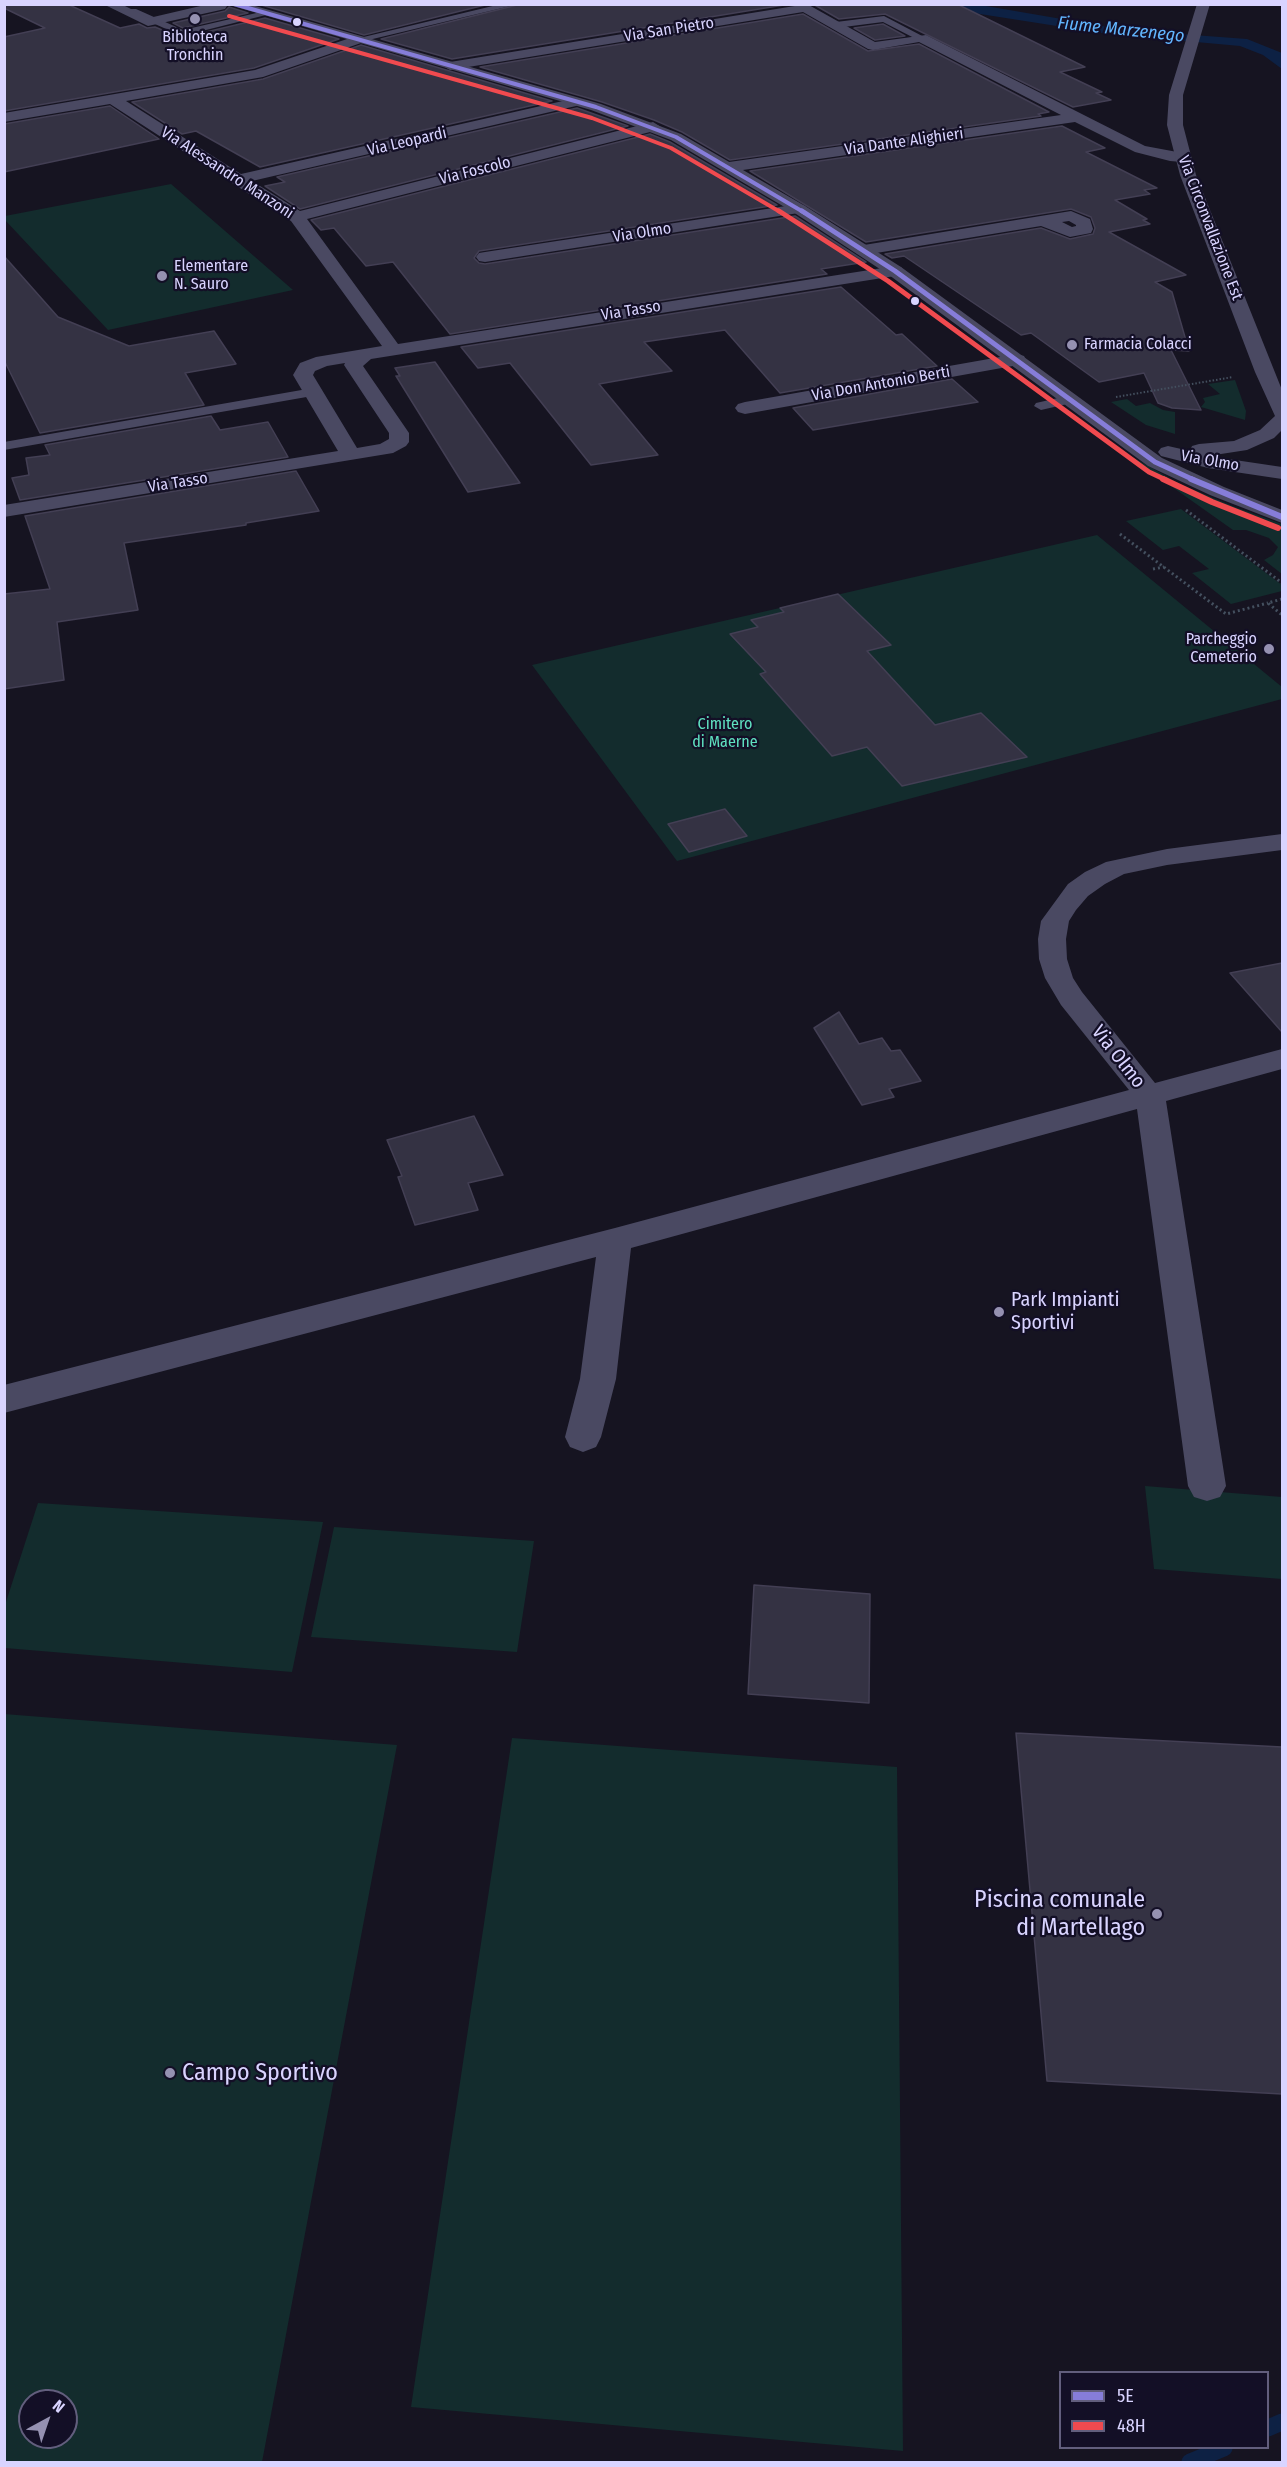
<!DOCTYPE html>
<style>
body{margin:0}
#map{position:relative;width:1287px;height:2467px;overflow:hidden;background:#161421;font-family:"Fira Sans Condensed",sans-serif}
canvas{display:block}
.frame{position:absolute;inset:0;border:6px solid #d9d4ff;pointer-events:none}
.legend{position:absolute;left:1059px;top:2371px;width:210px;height:78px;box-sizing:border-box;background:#130f26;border:2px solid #625e7d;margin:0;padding:8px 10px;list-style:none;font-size:18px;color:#d9d4ff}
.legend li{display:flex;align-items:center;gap:12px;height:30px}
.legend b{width:30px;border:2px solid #625e7d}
.north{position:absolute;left:18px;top:2389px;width:60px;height:60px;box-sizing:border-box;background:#130f26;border:2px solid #625e7d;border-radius:50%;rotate:40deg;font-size:16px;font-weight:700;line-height:24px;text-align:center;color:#d9d4ff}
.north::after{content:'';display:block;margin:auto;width:21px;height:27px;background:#9591b1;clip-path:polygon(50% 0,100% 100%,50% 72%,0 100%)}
</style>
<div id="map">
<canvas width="1287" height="2467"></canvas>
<div class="frame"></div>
<ul class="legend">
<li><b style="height:8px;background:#867dd9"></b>5E</li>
<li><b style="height:8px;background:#f04a4f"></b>48H</li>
</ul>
<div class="north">N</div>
</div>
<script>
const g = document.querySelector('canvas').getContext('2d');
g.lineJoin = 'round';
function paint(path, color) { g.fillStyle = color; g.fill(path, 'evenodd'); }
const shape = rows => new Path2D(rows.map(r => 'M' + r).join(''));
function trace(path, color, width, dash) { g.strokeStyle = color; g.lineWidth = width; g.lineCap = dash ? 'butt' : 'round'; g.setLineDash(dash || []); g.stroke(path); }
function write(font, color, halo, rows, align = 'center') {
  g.font = font + ' "Fira Sans Condensed",sans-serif'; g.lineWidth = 4.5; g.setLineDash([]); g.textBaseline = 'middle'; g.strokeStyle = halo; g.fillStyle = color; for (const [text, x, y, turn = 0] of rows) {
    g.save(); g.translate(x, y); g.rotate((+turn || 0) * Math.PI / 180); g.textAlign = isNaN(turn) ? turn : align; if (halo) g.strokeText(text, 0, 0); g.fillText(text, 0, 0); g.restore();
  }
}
paint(shape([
 [171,184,293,290,108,330,5,220,5,216],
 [1235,380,1246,411,1245,420,1201,407,1205,402,1203,398,1220,394,1208,384],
 [1127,399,1136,406,1150,403,1163,410,1175,412,1175,434,1146,425,1111,402],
 [1120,450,1180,484,1235,507,1282,524,1282,574,1264,560,1273,555,1278,547,1269,538,1246,530,1233,530],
 [1181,509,1282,585,1282,591,1231,604,1192,573,1209,569,1179,546,1163,550,1126,521],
 [1097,535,1282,687,1282,699,677,861,532,665],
 [1145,1486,1282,1497,1282,1579,1154,1569],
 [38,1503,323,1522,292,1672,5,1648,5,1605],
 [334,1527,534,1541,517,1652,311,1637],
 [4,1714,397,1745,262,2462,5,2462],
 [30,2401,66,2401,66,2437,30,2437],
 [512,1738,897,1767,903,2451,411,2407]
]), '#132c2d');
paint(shape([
 [947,5,980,5,1126,30,1247,39,1282,53,1282,69,1263,55,1240,46,1108,34,980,14]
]), '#0d2144');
trace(shape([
 [1268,2428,1282,2422],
 [1190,2462,1224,2448]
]), '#0d2144', 17);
const building = shape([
 [4,4,67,4,120,28,139,24,147,28,155,27,181,38,265,18,339,39,254,68,4,111,4,37,45,28,4,8,4,4],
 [258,4,489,4,364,35,258,4],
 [521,4,790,4,452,59,381,39,521,4],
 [813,4,957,4,1085,67,1060,72,1102,92,1096,93,1111,100,1073,107,885,14,839,19,813,4],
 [229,7,248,13,183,28,173,23,225,11,229,7],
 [803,14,868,51,919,44,1049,112,1038,114,1041,116,730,160,682,132,654,120,602,102,480,67,803,14],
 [883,24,905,36,875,40,854,28,883,24],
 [361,45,552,101,260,167,196,131,182,134,132,102,263,79,361,45],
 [110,106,159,139,4,172,4,124,110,106],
 [577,108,628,126,300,209,265,186,285,182,277,177,577,108],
 [1062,126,1105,148,1086,152,1157,188,1144,190,1150,194,1115,200,1147,219,1143,220,1150,224,1109,232,1186,275,1155,282,1172,292,1189,351,1171,350,1201,410,1172,408,1158,403,1144,373,1099,382,1031,333,1021,335,904,256,892,258,885,254,1041,228,1070,239,1093,234,1095,228,1091,217,1071,209,866,242,750,171,1062,126],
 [650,134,670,142,777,205,479,251,474,258,479,263,485,264,795,216,866,262,821,269,827,274,450,334,393,262,366,266,334,228,321,230,311,220,650,134],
 [4,256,58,317,129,346,214,331,236,364,185,373,204,405,40,433,4,360,4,256],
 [841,287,896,335,902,334,937,366,780,393,725,330,644,342,672,371,599,384,658,455,591,465,510,363,478,368,461,347,841,287],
 [435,362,520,483,468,492,396,376,400,376,395,368,435,362],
 [952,379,978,402,813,430,793,408,952,379],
 [211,416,220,430,268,422,288,457,20,500,12,478,29,475,26,458,50,455,45,445,211,416],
 [296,471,319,511,246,523,246,525,124,543,138,610,57,622,64,680,4,689,4,594,50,589,25,516,296,471],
 [838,594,891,645,867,651,935,725,981,713,1027,757,902,786,867,747,832,756,760,674,766,672,730,634,758,627,751,620,784,612,780,608,838,594],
 [725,809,747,836,689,852,668,824,725,809],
 [1282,963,1282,1032,1230,973,1282,963],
 [839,1012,859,1044,882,1038,891,1051,900,1050,921,1081,889,1089,894,1097,862,1105,814,1028,839,1012],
 [474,1116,503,1175,468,1183,478,1210,415,1225,398,1177,402,1176,387,1140,474,1116],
 [754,1585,870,1594,869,1703,748,1694,754,1585],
 [1016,1733,1282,1747,1282,2094,1047,2081,1016,1733]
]);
paint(building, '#343243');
trace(building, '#433f54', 1.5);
trace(shape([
 [1116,397,1233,377]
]), '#44505f', 2, [1.5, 2]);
trace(shape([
 [1186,510,1282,583],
 [1120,534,1226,614,1268,603],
 [1153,569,1164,567],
 [1282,599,1268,603,1282,615]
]), '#44505f', 3, [2, 3]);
paint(shape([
 [501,4,519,4,356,43,351,40,501,4],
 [130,9,136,9,183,30,265,11,270,14,182,36,130,13,130,9],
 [884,16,926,38,918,40,883,22,836,28,831,25,836,22,884,16],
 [313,388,320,392,318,395,4,450,4,442,313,388],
 [1071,395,1076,396,1078,399,1076,402,1041,410,1034,406,1036,403,1071,395]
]), '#4a4962');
paint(shape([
 [103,4,121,4,149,18,209,4,227,6,225,9,148,26,103,4]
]), '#4a4962');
paint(shape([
 [807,4,875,42,926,35,1145,146,1188,154,1190,157,1182,162,1170,161,1135,152,1075,122,729,172,723,170,721,167,729,162,1061,115,919,42,873,50,868,49,803,12,450,70,443,66,450,62,807,4],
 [356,36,361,37,363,40,361,43,263,77,126,101,241,174,576,98,583,102,576,106,252,181,300,211,653,122,661,127,658,130,307,219,398,344,895,266,901,267,904,271,901,275,895,276,371,359,363,366,409,433,409,442,406,446,393,453,4,517,4,505,338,451,293,375,300,363,316,357,382,346,291,221,110,104,4,122,4,113,255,70,356,36],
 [345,363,344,365,389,433,389,439,380,444,357,448,313,375,315,371,327,366,345,363],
 [799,204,805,206,807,209,805,212,485,262,479,261,476,257,479,253,485,252,799,204],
 [1071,211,1090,219,1093,229,1091,233,1070,237,1041,226,864,255,858,254,855,250,858,246,864,245,1071,211],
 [1069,221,1076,225,1076,226,1072,227,1062,222,1069,221],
 [1017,354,1024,356,1026,360,1024,364,745,414,738,412,735,408,738,404,745,402,1017,354],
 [1282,834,1282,850,1167,865,1124,874,1105,884,1088,896,1076,910,1069,921,1066,939,1067,959,1073,978,1082,992,1155,1083,1282,1049,1282,1069,1166,1101,1226,1486,1220,1497,1207,1501,1194,1497,1188,1486,1137,1109,631,1248,616,1379,601,1437,596,1447,583,1452,570,1447,565,1437,580,1379,596,1257,4,1413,4,1385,615,1228,1129,1090,1061,1005,1045,978,1039,959,1038,939,1041,921,1068,884,1085,872,1106,862,1167,849,1282,834]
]), '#4a4962');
paint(shape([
 [226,4,248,4,601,104,681,134,805,206,901,267,1162,458,1224,487,1282,510,1282,523,1210,495,1148,466,889,275,793,212,671,140,591,110,226,4],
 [1197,4,1210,4,1183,95,1183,125,1196,175,1282,390,1282,430,1274,438,1247,450,1208,456,1282,467,1282,479,1208,468,1161,456,1158,452,1161,448,1168,446,1190,451,1192,446,1199,444,1234,441,1260,430,1275,416,1255,372,1180,175,1167,125,1169,95,1197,4]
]), '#4a4962');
trace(shape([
 [234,4,596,107,676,137,805,213]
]), '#867dd9', 4);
trace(shape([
 [802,211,895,271,1155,462,1194,480]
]), '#867dd9', 5);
trace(shape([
 [1191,479,1282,517]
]), '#867dd9', 6);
trace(shape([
 [229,16,592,118,671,148,782,213]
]), '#f04a4f', 4);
trace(shape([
 [779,211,888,281,1149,472,1166,480]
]), '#f04a4f', 5);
trace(shape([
 [1163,479,1212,502,1278,528]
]), '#f04a4f', 6);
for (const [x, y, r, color] of [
 [195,19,6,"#9591b1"],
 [297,22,5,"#d9d4ff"],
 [162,276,6,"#9591b1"],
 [915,301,5,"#d9d4ff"],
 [1072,345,6,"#9591b1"],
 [1269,649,6,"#9591b1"],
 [999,1312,6,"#9591b1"],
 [1157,1914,6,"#9591b1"],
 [170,2073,6,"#9591b1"]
]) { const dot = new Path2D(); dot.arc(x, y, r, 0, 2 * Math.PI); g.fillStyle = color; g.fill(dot); trace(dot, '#130f26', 2); }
write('16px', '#d9d4ff', '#130f26', [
 ["Via San Pietro",669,30,-9],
 ["Via Leopardi",407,142,-13],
 ["Via Dante Alighieri",904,142,-8],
 ["Via Foscolo",475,171,-14],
 ["Via Alessandro Manzoni",227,173,33],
 ["Via Circonvallazione Est",1210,228,69],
 ["Via Olmo",642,233,-9],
 ["Via Tasso",631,311,-9],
 ["Via Don Antonio Berti",881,384,-10],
 ["Via Olmo",1210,461,10],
 ["Via Tasso",178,483,-9]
]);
write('16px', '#d9d4ff', '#130f26', [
 ["Biblioteca",195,38,"center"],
 ["Tronchin",195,56,"center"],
 ["Elementare",174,267],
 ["N. Sauro",174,285],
 ["Farmacia Colacci",1084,345],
 ["Parcheggio",1257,640,"right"],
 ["Cemeterio",1257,658,"right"]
], 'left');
write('16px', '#5fe0c0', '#130f26', [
 ["Cimitero",725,725],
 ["di Maerne",725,743]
]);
write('italic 18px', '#62b6ff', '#130f26', [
 ["Fiume Marzenego",1121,30,6]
]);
write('20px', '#d9d4ff', '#130f26', [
 ["Via Olmo",1118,1057,52]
]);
write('20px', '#d9d4ff', '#130f26', [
 ["Park Impianti",1011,1300],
 ["Sportivi",1011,1323]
], 'left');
write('24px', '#d9d4ff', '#130f26', [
 ["Piscina comunale",1145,1900],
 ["di Martellago",1145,1928],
 ["Campo Sportivo",182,2073,"left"]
], 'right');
</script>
